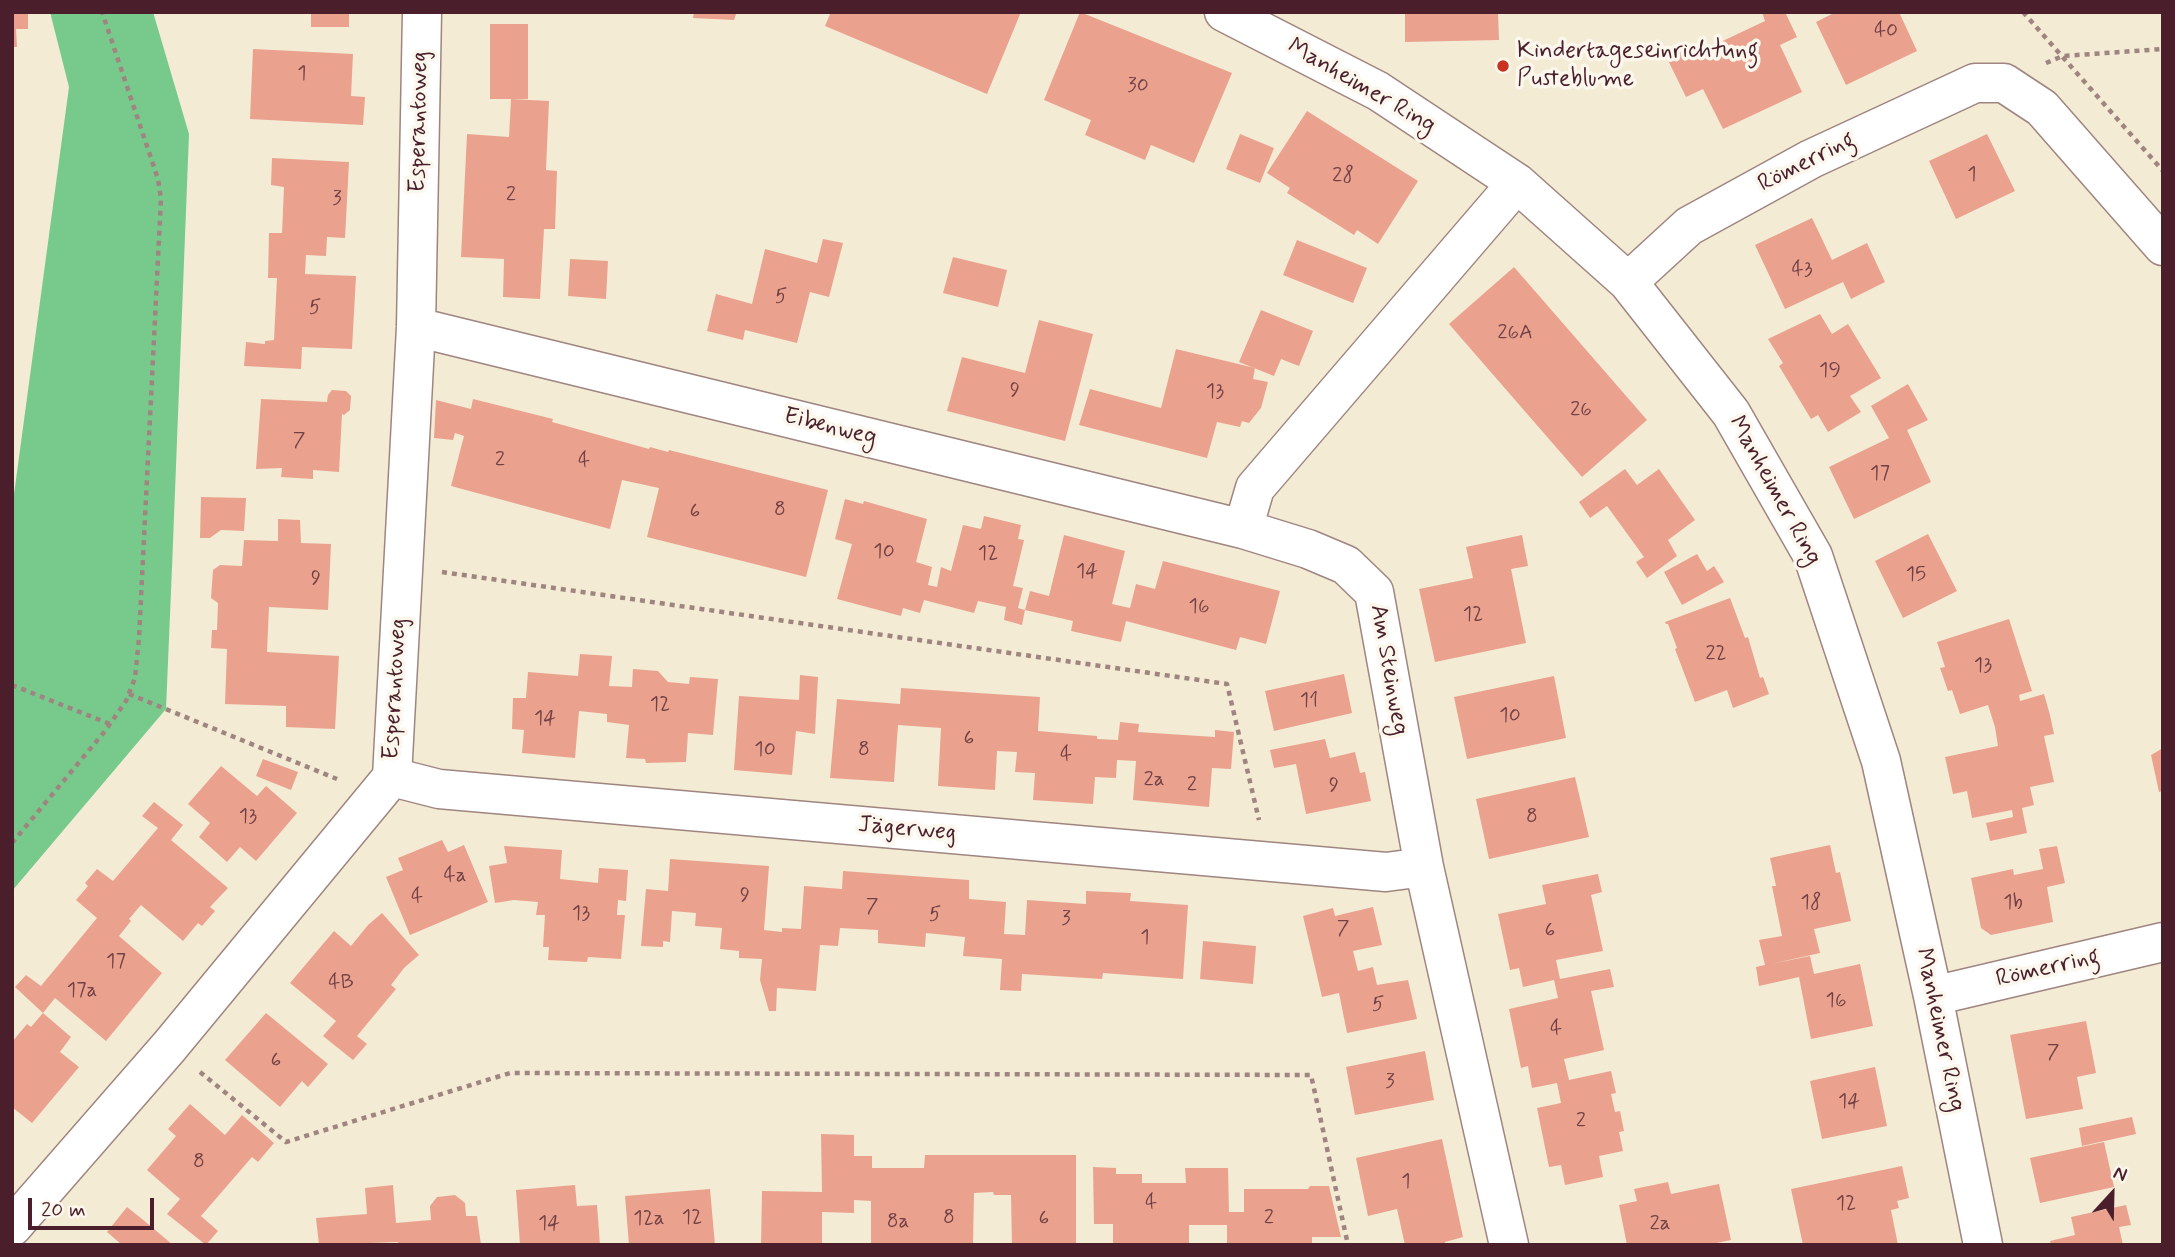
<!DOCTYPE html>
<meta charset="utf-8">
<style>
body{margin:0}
#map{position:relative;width:2175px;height:1257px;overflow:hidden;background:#f4ebd4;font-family:Mynerve,sans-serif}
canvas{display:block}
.frame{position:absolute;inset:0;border:14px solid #4a1f2b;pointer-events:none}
.north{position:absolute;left:2077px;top:1159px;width:70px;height:70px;-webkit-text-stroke:5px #fbf7ec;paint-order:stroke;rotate:22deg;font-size:19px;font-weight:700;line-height:28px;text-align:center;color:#4a1f2b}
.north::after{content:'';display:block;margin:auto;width:24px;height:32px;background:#4a1f2b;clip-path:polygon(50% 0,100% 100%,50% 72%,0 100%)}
.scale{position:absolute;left:28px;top:1198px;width:126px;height:32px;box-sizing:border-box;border:4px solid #4a1f2b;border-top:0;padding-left:9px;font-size:21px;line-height:24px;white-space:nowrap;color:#4a1f2b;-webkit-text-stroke:5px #fbf7ec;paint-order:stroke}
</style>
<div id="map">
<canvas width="2175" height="1257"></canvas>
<div class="frame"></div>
<div class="north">N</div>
<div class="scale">20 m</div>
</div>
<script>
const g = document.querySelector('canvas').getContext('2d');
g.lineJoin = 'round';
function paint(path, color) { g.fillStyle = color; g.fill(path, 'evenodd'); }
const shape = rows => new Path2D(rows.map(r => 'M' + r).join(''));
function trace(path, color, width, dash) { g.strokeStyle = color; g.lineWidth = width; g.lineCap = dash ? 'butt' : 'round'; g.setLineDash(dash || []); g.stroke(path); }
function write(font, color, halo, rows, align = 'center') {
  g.font = font + ' Mynerve,sans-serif'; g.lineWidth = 7; g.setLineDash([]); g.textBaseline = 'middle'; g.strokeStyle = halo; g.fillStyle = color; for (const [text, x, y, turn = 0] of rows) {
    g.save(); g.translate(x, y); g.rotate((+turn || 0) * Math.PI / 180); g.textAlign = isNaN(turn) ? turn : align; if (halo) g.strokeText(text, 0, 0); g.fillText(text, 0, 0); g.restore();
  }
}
paint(shape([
 [50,12,153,12,189,134,172,568,166,709,12,891,12,509,69,87]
]), '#78ca8c');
paint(shape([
 [12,12,28,12,28,29,16,29,17,47,12,47],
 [311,12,349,12,349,27,311,27],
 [694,12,737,12,734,20,693,18],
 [831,12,1021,12,987,94,825,26],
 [1080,12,1232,73,1194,163,1151,145,1145,160,1085,135,1091,120,1044,100],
 [1405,12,1498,12,1499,40,1405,42],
 [1762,12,1785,12,1797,37,1780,45,1802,92,1723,129,1703,89,1686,97,1665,54,1685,45,1691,56,1765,21],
 [1836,12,1899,12,1917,51,1846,85,1816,22],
 [490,24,528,24,528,99,490,99],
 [253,49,353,54,351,96,365,97,363,125,250,119],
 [511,99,549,101,546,170,557,171,555,229,544,229,540,299,503,297,504,259,461,257,467,134,509,137],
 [1307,111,1418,181,1378,244,1357,230,1354,235,1287,193,1290,188,1267,173],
 [1240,134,1274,148,1260,183,1226,169],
 [1987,134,2015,191,1956,219,1929,161],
 [272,158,349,162,345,238,327,237,326,256,306,255,305,274,356,276,352,349,302,347,301,369,244,366,246,342,265,344,265,341,274,340,277,278,268,278,269,233,282,233,284,187,271,185],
 [1812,218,1832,260,1867,243,1885,282,1851,299,1843,282,1785,309,1755,245],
 [823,239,843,243,829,297,810,292,797,343,745,330,743,340,707,331,716,294,752,304,765,249,817,263],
 [1297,240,1367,268,1353,303,1283,275],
 [953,257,1007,270,998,307,943,293],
 [570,259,608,261,606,299,568,296],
 [1514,267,1647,420,1582,477,1449,324],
 [1261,310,1313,331,1299,366,1281,359,1274,376,1239,362],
 [1820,314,1832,334,1848,324,1881,378,1850,396,1861,412,1828,432,1818,415,1811,419,1779,366,1783,363,1768,339],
 [1039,320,1093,334,1065,441,947,411,962,357,1025,373],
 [1176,349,1255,368,1253,379,1268,382,1261,408,1249,423,1242,421,1240,427,1217,422,1207,458,1079,425,1090,389,1161,408],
 [1908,384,1928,420,1907,430,1931,482,1854,519,1829,467,1889,438,1871,406],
 [332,390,346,391,351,396,350,410,344,415,342,414,339,472,313,470,313,479,281,477,282,468,256,469,261,399,327,402,328,395],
 [473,399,553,419,552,422,649,449,650,447,668,452,669,450,828,490,806,577,647,537,659,488,622,480,610,529,451,486,464,436,455,433,453,440,434,438,436,400,471,409],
 [1625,469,1637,485,1659,469,1695,520,1668,540,1677,556,1647,578,1636,562,1644,557,1607,506,1590,518,1579,502],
 [201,497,246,498,244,531,221,530,210,538,200,538],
 [845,499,863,504,864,501,927,519,916,562,932,567,928,585,937,587,941,567,951,571,963,525,981,529,984,516,1021,525,1018,539,1024,540,1013,586,1023,588,1018,608,1025,610,1022,625,1004,620,1006,607,978,601,974,613,924,600,920,613,903,608,901,616,837,599,852,544,835,539],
 [278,519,300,520,301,543,331,544,328,610,269,607,267,652,339,656,335,729,286,727,286,706,225,704,227,649,211,648,212,630,217,630,218,603,211,598,213,570,220,565,242,566,244,540,278,541],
 [1928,534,1957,591,1903,618,1875,561],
 [1064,535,1125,551,1112,604,1130,608,1136,584,1155,589,1163,561,1280,591,1266,644,1240,637,1236,650,1126,621,1121,642,1071,631,1073,621,1025,610,1030,591,1049,596],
 [1522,535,1528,566,1511,569,1526,643,1435,662,1419,589,1473,578,1466,547],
 [1697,554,1707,571,1714,566,1724,582,1682,605,1664,572],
 [1730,598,1745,638,1748,637,1760,678,1763,677,1769,694,1733,708,1727,690,1695,702,1675,649,1677,648,1668,624,1666,624,1665,622],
 [2009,619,2032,691,2019,695,2020,701,2044,694,2050,715,2054,734,2044,736,2054,782,2030,787,2034,805,2022,808,2027,833,1990,841,1986,823,2013,817,2012,810,1972,818,1967,791,1953,794,1945,757,1998,746,1995,727,1988,705,1960,714,1952,690,1948,691,1940,668,1945,667,1937,642],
 [580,654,612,656,609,686,632,687,633,669,658,671,668,682,689,684,690,677,718,679,713,735,688,733,686,762,646,763,645,759,626,758,629,725,607,722,607,714,579,711,575,758,522,753,524,730,512,729,513,698,526,698,528,672,578,676],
 [1344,674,1352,713,1274,731,1265,691],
 [800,675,818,677,815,734,796,731,792,775,734,770,739,696,799,700],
 [1554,676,1566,738,1467,759,1454,697],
 [901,688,1040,697,1038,731,1097,736,1097,739,1118,740,1120,722,1139,724,1138,732,1215,737,1215,730,1234,732,1231,769,1212,768,1209,807,1133,800,1136,761,1117,760,1116,778,1095,777,1093,804,1033,800,1035,773,1015,772,1017,752,997,751,995,790,938,786,941,728,898,725,894,782,830,778,837,699,900,704],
 [1325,739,1330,758,1355,752,1360,773,1365,772,1371,801,1306,814,1296,764,1274,768,1270,750],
 [2163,748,2163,791,2159,792,2151,755],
 [263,759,298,772,291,790,256,776],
 [221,766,257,796,266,786,297,813,256,861,240,847,227,862,199,837,210,823,188,804],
 [1575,777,1589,837,1489,859,1476,799],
 [154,802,183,825,171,840,228,888,210,907,215,911,202,926,198,923,183,941,141,905,129,919,131,921,119,936,162,973,106,1041,55,998,43,1013,15,987,26,975,41,986,97,918,76,900,88,886,85,883,97,869,113,881,158,828,142,816],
 [442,840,448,852,464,845,488,902,410,935,386,877,403,870,398,858],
 [1830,845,1836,873,1840,872,1851,921,1814,929,1820,953,1771,964,1810,956,1814,974,1860,964,1873,1026,1811,1039,1799,977,1759,986,1756,967,1765,965,1759,940,1782,936,1772,886,1776,886,1770,858],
 [504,846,562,850,560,879,598,883,599,868,628,870,626,901,618,900,617,915,625,915,621,959,588,957,587,962,548,960,549,947,543,947,545,915,536,915,538,902,514,900,495,903,489,866,507,863],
 [2057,846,2065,883,2047,887,2053,922,1991,935,1981,928,1971,878,2013,869,2014,875,2043,869,2039,849],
 [670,859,769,866,764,930,782,932,782,928,801,929,804,886,842,889,843,871,969,880,969,899,1006,902,1004,934,1025,935,1027,900,1086,904,1086,891,1131,893,1130,901,1188,905,1183,979,1103,973,1102,979,1022,974,1021,991,1000,990,1002,959,963,956,965,937,926,933,925,947,878,943,878,930,840,928,838,946,820,945,816,991,777,988,776,1011,769,1011,760,980,762,959,739,958,739,951,720,949,722,928,695,926,696,913,672,911,670,942,663,941,663,947,641,946,646,889,668,891],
 [1598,874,1602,892,1591,895,1603,951,1556,960,1560,979,1610,969,1614,987,1591,991,1604,1050,1564,1059,1569,1080,1611,1071,1616,1093,1611,1094,1615,1112,1620,1111,1624,1131,1619,1132,1623,1151,1599,1156,1603,1177,1565,1185,1561,1165,1549,1167,1537,1108,1561,1103,1557,1083,1532,1088,1528,1066,1521,1068,1509,1009,1558,998,1554,980,1523,987,1519,968,1510,970,1498,914,1546,904,1542,885],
 [1373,907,1382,945,1353,951,1358,971,1373,967,1377,985,1408,980,1417,1019,1347,1033,1339,993,1322,997,1303,916,1333,908,1335,916],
 [382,913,419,955,404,968,391,985,396,989,357,1036,367,1044,353,1060,323,1036,336,1021,290,983,334,931,351,946,368,925],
 [1203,941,1256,946,1253,984,1200,979],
 [43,1013,71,1037,60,1052,79,1067,32,1123,12,1107,12,1042,27,1024,31,1027],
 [266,1013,328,1064,308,1087,302,1081,280,1107,225,1060],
 [2086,1021,2096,1073,2077,1077,2083,1109,2026,1119,2010,1035],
 [1425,1051,1434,1100,1355,1115,1346,1067],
 [1875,1067,1887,1126,1822,1139,1810,1081],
 [190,1104,225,1135,242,1115,274,1143,258,1162,252,1157,201,1216,218,1231,206,1245,167,1214,180,1199,147,1170,176,1136,168,1129],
 [2132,1117,2136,1134,2082,1146,2079,1128],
 [821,1134,854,1135,854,1156,872,1156,872,1168,924,1168,925,1155,1076,1155,1076,1245,1012,1245,1011,1195,994,1195,993,1192,974,1193,973,1245,871,1245,871,1201,854,1200,854,1213,822,1212,822,1245,761,1245,762,1191,822,1192],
 [1442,1139,1463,1237,1445,1242,1445,1245,1405,1245,1397,1209,1368,1216,1356,1158],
 [2104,1142,2114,1187,2040,1203,2030,1158],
 [1902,1166,1909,1198,1897,1201,1899,1208,1891,1210,1898,1245,1803,1245,1791,1189],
 [1093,1167,1116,1168,1116,1174,1142,1174,1142,1183,1186,1183,1185,1168,1228,1168,1229,1212,1244,1212,1244,1189,1308,1189,1310,1186,1329,1186,1341,1237,1312,1237,1312,1245,1227,1245,1227,1225,1189,1225,1189,1245,1113,1245,1113,1224,1094,1224],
 [1668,1182,1671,1194,1719,1184,1731,1240,1707,1245,1627,1245,1619,1205,1637,1201,1634,1189],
 [393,1185,396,1223,431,1220,430,1206,437,1197,455,1195,465,1203,466,1216,477,1216,481,1245,398,1245,398,1242,319,1245,316,1218,367,1214,365,1188],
 [575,1185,577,1206,597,1205,600,1245,520,1245,516,1190],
 [710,1189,715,1245,629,1245,625,1196],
 [2126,1205,2131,1225,2119,1227,2123,1245,2051,1245,2050,1241,2075,1235,2071,1217],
 [127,1207,142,1219,173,1245,122,1245,107,1232]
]), '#eaa28f');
const minor = shape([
 [1224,12,1378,91,1517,183,1628,282,1731,413,1813,556,1881,761,1933,996,1983,1245],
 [1628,282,1689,226,1811,159,1975,83,2004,83,2042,108,2163,246],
 [416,327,1243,529,1308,549,1346,565,1374,592,1424,867,1509,1245],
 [1243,529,1255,488,1517,183],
 [392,777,439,789,1386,872,1424,867],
 [1933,996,2163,942],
 [12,1227,169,1047,392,777,416,327,422,12]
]);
trace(minor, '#9f8580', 41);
trace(shape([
 [2023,12,2163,171],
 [2046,63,2063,56,2163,49],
 [442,572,1227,684,1259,820],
 [12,685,110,724],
 [129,694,337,779],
 [12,843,105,731,126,701,135,678,139,638,161,199,158,179,102,12],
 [200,1072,286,1142,510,1073,1311,1075,1348,1245]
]), '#9f8580', 4.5, [5, 5]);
trace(minor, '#fff', 38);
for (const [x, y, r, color] of [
 [1503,66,7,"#c8321e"]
]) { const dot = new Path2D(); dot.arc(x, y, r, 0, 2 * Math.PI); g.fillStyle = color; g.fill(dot); trace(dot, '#fbf7ec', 2.5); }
write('21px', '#724044', null, [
 ["40",1886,32],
 ["1",302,75],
 ["30",1138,87],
 ["1",1972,176],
 ["28",1343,177],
 ["2",511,196],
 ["3",337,200],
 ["43",1802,271],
 ["5",781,298],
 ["5",315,309],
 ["26A",1515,334],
 ["19",1830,372],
 ["9",1015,392],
 ["13",1215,393],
 ["26",1581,411],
 ["7",299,442],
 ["2",500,461],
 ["4",584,462],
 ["17",1880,475],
 ["8",780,511],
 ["6",695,513],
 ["10",884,553],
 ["12",988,555],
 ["14",1087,573],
 ["15",1916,576],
 ["9",316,580],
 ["16",1199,608],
 ["12",1473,616],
 ["22",1716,655],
 ["13",1983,667],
 ["11",1309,702],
 ["12",660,706],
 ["10",1510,717],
 ["14",545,720],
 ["6",969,740],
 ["10",765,751],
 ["8",864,751],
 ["4",1066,756],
 ["2a",1154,781],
 ["2",1192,786],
 ["9",1334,787],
 ["13",248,818],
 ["8",1532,818],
 ["4a",455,877],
 ["9",745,897],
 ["4",417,898],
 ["18",1811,904],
 ["1b",2013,904],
 ["7",872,908],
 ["13",581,915],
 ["5",935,916],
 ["3",1066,920],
 ["7",1343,930],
 ["6",1550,932],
 ["1",1145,939],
 ["17",116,963],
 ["4B",341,984],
 ["17a",82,992],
 ["16",1836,1002],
 ["5",1378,1006],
 ["4",1556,1030],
 ["7",2053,1054],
 ["6",276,1062],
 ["3",1390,1083],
 ["14",1849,1103],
 ["2",1581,1122],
 ["8",199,1163],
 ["1",1406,1183],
 ["4",1151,1204],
 ["12",1846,1205],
 ["12",692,1219],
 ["8",949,1219],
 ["2",1269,1219],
 ["12a",649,1220],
 ["6",1044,1220],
 ["8a",898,1223],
 ["14",549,1225],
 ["2a",1660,1225]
]);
write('24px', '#4a1f2b', '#fbf7ec', [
 ["Kindertageseinrichtung",1517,52],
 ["Pusteblume",1517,80]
], 'left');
write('24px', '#4a1f2b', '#fbf7ec', [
 ["Manheimer Ring",1361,87,30],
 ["Esperantoweg",420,122,-89],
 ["Römerring",1807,163,-27],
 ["Eibenweg",830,428,14],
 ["Manheimer Ring",1774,491,61],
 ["Am Steinweg",1388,670,80],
 ["Esperantoweg",396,689,-87],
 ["Jägerweg",907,830,5],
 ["Römerring",2048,969,-13],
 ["Manheimer Ring",1939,1030,78]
]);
</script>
